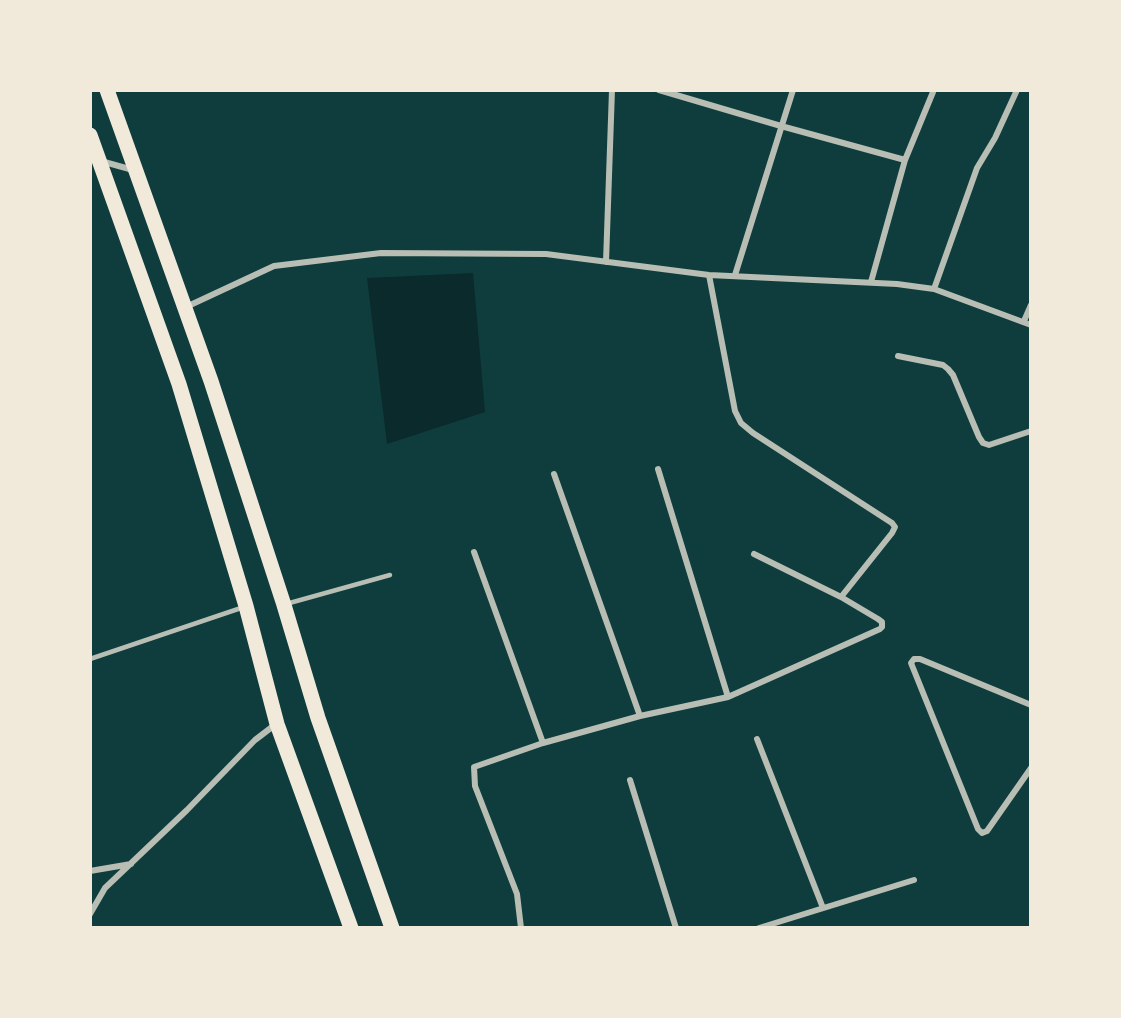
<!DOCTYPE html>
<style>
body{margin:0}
#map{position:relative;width:1121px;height:1018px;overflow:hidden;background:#0f3d3e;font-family:Signika,sans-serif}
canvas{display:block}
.frame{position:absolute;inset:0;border:92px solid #f1e9da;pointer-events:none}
</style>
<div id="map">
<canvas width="1121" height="1018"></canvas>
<div class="frame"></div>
</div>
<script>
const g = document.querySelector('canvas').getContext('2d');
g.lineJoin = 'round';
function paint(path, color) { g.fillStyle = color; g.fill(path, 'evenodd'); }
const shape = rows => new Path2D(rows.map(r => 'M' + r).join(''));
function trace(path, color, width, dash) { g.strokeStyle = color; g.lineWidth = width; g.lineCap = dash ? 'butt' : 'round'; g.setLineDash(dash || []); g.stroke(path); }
paint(shape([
 [473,273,485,412,387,444,367,278]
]), '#0a2a2b');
trace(shape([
 [286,604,390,575],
 [90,659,244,607]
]), '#b8beb3', 4.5);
trace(shape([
 [659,90,781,126,905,160],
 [90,158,133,170],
 [606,262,612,90],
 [709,275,735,411,741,423,753,433,892,523,895,527,892,533,841,597],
 [735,275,793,90],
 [871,282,905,160,933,92],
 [934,289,977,168,995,138,1017,90],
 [186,307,274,266,381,253,546,254,709,275,897,284,934,289,1031,325],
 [1024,321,1031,305],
 [898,356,943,365,948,369,953,375,979,437,983,443,989,445,1031,431],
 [554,474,640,716],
 [474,552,543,743],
 [728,697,880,629,882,627,882,622,878,619,841,597,754,554],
 [1031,705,920,659,914,659,911,663,978,829,982,833,987,831,1031,768],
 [757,739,823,908],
 [630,780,676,928],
 [90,871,131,864],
 [90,914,105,888,187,810,255,740,276,724],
 [521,928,517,894,475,786,474,767,543,743,640,716,728,697,658,469],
 [759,928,914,880]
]), '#b8beb3', 6);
trace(shape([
 [107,90,211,381,284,605,318,718,392,928],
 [90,135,179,384,246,606,277,724,351,928]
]), '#f1e9da', 15);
</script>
